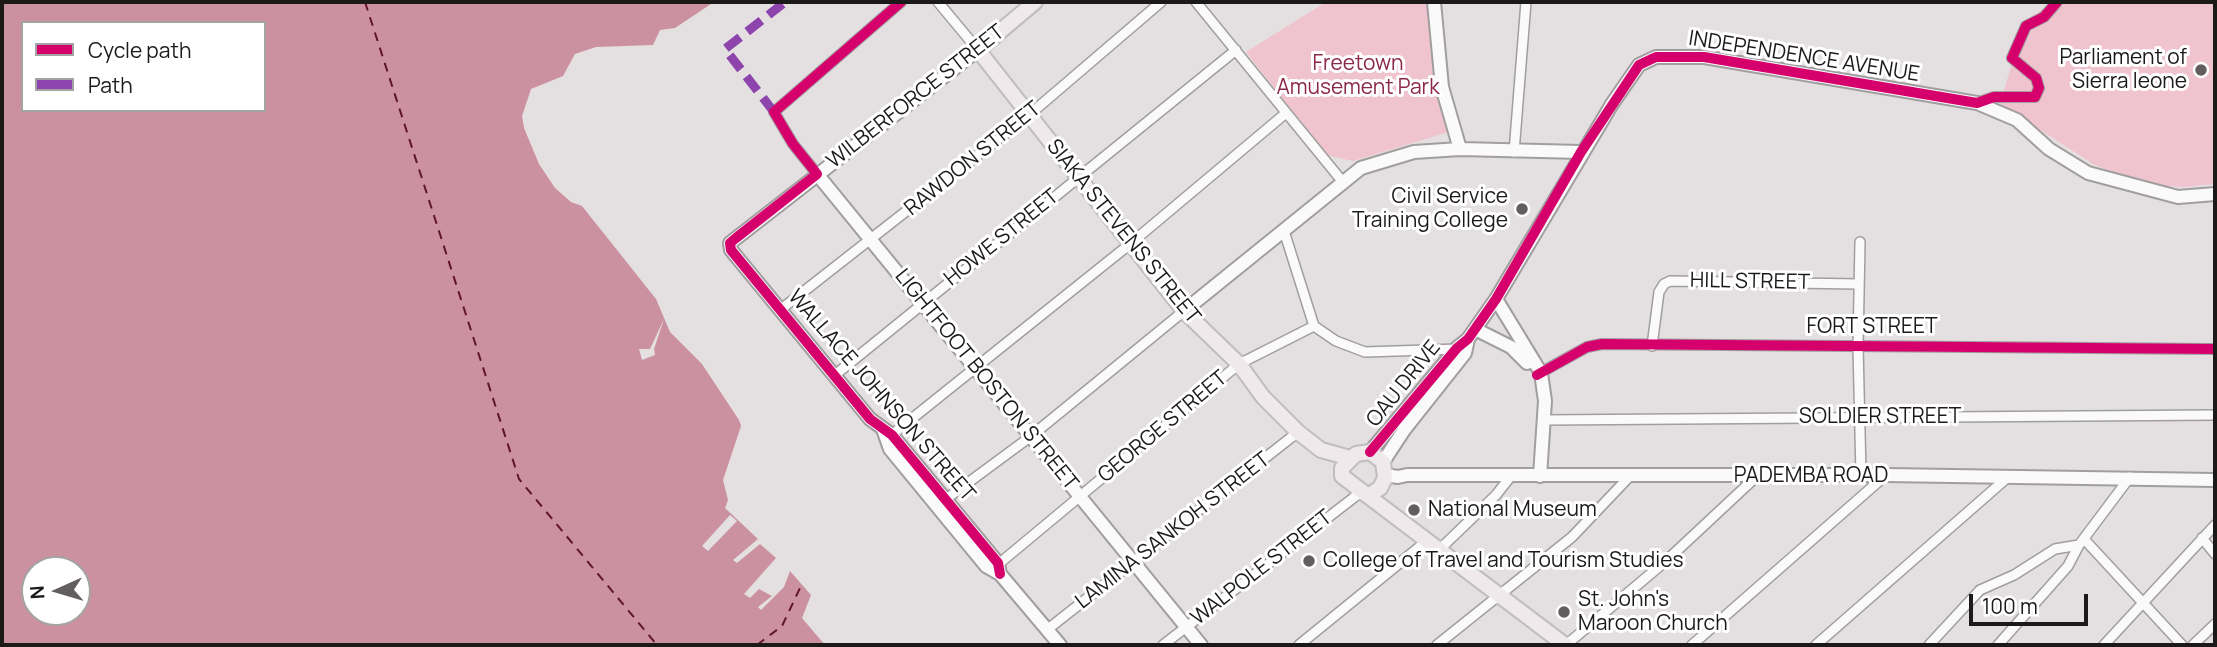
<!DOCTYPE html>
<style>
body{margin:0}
#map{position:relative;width:2217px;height:647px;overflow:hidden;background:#e4dfe0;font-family:Manrope,sans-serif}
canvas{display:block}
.frame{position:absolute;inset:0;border:4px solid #1c1919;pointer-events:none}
.legend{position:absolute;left:21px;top:21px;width:245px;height:91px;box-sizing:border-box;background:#fff;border:2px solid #a4a3a3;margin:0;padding:9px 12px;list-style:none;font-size:21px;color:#1c1919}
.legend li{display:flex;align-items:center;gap:14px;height:35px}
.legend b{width:35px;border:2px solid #a4a3a3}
.north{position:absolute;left:21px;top:556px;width:70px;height:70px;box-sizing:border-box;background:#fff;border:2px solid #a4a3a3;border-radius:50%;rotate:266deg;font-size:19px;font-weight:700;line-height:28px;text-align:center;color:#1c1919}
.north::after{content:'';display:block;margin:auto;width:24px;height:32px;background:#625e5f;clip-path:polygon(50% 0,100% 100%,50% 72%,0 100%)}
.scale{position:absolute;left:1969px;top:594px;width:119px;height:32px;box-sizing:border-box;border:4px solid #1c1919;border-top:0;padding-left:9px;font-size:21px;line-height:24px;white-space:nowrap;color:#1c1919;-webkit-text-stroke:5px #fff;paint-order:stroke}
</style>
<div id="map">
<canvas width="2217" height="647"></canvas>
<div class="frame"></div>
<ul class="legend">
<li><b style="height:9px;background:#d6006c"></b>Cycle path</li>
<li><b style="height:9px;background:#8e44ad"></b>Path</li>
</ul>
<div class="north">N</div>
<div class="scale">100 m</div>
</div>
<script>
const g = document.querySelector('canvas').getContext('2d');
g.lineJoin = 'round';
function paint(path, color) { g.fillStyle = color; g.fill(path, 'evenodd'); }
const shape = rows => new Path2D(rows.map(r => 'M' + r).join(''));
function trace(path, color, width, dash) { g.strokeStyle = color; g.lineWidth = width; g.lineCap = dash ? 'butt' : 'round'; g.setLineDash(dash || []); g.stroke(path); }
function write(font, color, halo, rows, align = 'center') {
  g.font = font + ' Manrope,sans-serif'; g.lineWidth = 6; g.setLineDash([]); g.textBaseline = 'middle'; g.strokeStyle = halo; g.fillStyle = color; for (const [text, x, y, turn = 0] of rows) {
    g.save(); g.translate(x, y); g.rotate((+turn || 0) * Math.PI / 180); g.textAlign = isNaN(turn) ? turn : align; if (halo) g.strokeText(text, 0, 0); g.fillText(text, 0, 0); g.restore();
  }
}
paint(shape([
 [1326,2,1427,2,1433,73,1452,131,1353,161,1326,155,1246,52],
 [2053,2,2215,2,2215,184,2184,187,2144,185,2093,164,2000,104,2024,22]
]), '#f0c4ce');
paint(shape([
 [2,2,714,2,675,28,660,30,653,45,596,47,575,54,563,76,531,89,522,116,524,128,539,164,555,188,571,202,582,206,656,299,670,332,702,364,739,420,741,426,723,480,728,500,725,508,758,539,733,560,737,563,760,544,776,558,744,594,750,598,759,589,772,596,758,607,761,610,784,587,790,571,811,595,802,618,825,645,2,645],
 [23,23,264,23,264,110,23,110],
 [35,570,77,570,77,612,35,612]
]), '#cc91a0');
paint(shape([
 [664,319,654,349,655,355,642,360,639,349,650,349],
 [730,515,737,521,708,551,702,546]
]), '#e4dfe0');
trace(shape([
 [365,2,519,479,657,645],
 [757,645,782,626,801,586]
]), '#601430', 2, [9, 7]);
const street = shape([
 [938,2,978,50],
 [1196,2,1342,181],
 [1977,103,1994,97,2035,97,2039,88,2036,78,2012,58,2026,26,2044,17,2057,2],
 [1514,152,1526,2],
 [817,174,793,144,774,112,901,2],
 [1284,231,1314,326],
 [1860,242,1858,346,1861,475],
 [780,310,1029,115,1161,2],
 [1314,326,1336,341,1365,352,1458,349],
 [1652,346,1659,292,1664,284,1670,281,1858,284],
 [1538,374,1587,347,1602,344,2215,349],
 [835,375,1236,50],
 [1544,420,2215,415],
 [889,437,1130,244,1286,113],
 [942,502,1030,437,1184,311],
 [2202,538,2215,554],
 [2084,539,2182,645],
 [1440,549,1496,495,1511,476],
 [995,567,1239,364,1314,326],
 [1048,629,1298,432],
 [1163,645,1361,492],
 [1299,645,1428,540],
 [1437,645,1572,537,1629,477],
 [1566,645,1667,560,1757,476],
 [1692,645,1886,475],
 [1816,645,2008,477],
 [1929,645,1980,590,2014,575,2055,549,2079,545],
 [1998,645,2068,566,2079,545,2130,477],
 [2104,645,2215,525],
 [2193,645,2215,624]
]);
const secondary = shape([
 [1434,2,1442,87,1460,149],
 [978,50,730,243,731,250,870,419,892,435,998,563,1000,574],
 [817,174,1201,645],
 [1496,299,1541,373,1545,401,1540,476],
 [1184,311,1361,168,1414,152,1460,149,1581,152],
 [1475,329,1511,347,1527,363],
 [883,429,890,449,986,566,1000,574,1060,645],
 [1370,452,1457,348,1468,339,1496,299,1612,104,1639,65,1656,57,1704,57,1977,103,2017,120,2049,149,2088,173,2178,197,2215,194],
 [1383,462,1404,430,1465,353,1468,339],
 [1385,475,1398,477,1407,475,1886,475,2215,480]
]);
const primary = shape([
 [1035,2,978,50,1184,311,1239,364,1263,397,1298,432,1321,450,1350,458],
 [1370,452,1383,462,1385,478,1380,488,1368,496,1342,476,1342,468,1356,454,1370,452],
 [1368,496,1565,645]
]);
trace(street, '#a19e9f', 12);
trace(secondary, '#a19e9f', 16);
trace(primary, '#bfbdbd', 18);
trace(street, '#fbfafa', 9);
trace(secondary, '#fbfafa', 12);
trace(primary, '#efe9eb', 14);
trace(shape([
 [774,112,725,49,785,2]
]), '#8e44ad', 9, [18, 9]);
trace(shape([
 [901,2,774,112,793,144,817,174,736,238,730,243,731,250,870,419,892,435,902,447,998,563,1000,574],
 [1537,375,1587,347,1602,344,2215,349],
 [1370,452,1457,348,1468,339,1496,299,1581,152,1639,65,1656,57,1704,57,1977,103,1994,97,2035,97,2039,88,2036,78,2012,58,2026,26,2044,17,2057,2]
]), '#d6006c', 10);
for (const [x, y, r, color] of [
 [2201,70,7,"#625e5f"],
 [1522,209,7,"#625e5f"],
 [1414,510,7,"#625e5f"],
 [1309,561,7,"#625e5f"],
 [1564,612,7,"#625e5f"]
]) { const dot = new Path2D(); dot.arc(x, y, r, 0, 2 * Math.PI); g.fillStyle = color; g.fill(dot); trace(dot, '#fff', 2.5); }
write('21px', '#1c1919', '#fff', [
 ["INDEPENDENCE AVENUE",1804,57,9],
 ["WILBERFORCE STREET",916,97,-38],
 ["RAWDON STREET",973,159,-39],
 ["SIAKA STEVENS STREET",1123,232,51],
 ["HOWE STREET",1002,238,-39],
 ["HILL STREET",1750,282,1],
 ["FORT STREET",1872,327],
 ["LIGHTFOOT BOSTON STREET",986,380,51],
 ["OAU DRIVE",1404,384,-51],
 ["WALLACE JOHNSON STREET",881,396,49],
 ["SOLDIER STREET",1880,417],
 ["GEORGE STREET",1163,427,-40],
 ["PADEMBA ROAD",1811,476],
 ["LAMINA SANKOH STREET",1173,531,-38],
 ["WALPOLE STREET",1262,568,-38]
]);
write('21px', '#1c1919', '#fff', [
 ["Parliament of",2187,58,"right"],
 ["Sierra leone",2187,82,"right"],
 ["Civil Service",1508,197,"right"],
 ["Training College",1508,221,"right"],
 ["National Museum",1428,510],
 ["College of Travel and Tourism Studies",1323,561],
 ["St. John's",1578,600],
 ["Maroon Church",1578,624]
], 'left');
write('21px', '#8c284a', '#fff', [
 ["Freetown",1358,64],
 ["Amusement Park",1358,88]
]);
</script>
